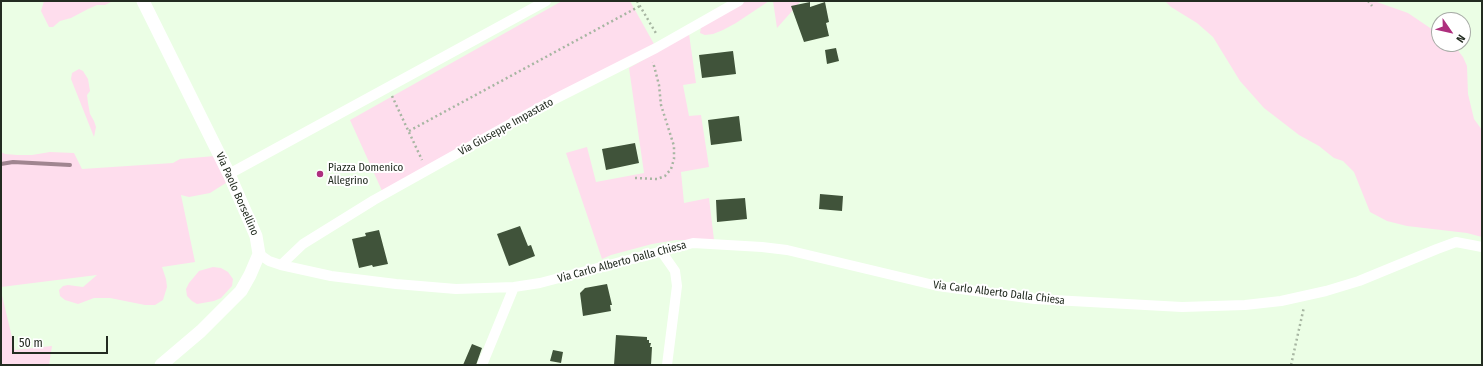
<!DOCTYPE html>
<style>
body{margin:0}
#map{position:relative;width:1483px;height:366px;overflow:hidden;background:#ebfee5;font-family:"Fira Sans Condensed",sans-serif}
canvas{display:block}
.frame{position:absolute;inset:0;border:2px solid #232c21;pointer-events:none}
.north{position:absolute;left:1431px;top:12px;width:40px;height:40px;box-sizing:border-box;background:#fff;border:1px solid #a7aba6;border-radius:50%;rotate:124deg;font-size:11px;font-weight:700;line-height:16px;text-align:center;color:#232c21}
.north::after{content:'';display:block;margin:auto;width:14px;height:18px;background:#ae2f7e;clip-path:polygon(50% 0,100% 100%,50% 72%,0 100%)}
.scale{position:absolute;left:12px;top:336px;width:96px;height:18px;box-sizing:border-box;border:2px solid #232c21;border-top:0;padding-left:5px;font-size:12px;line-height:14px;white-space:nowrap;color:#232c21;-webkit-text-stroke:3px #fff;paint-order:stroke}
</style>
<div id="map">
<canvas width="1483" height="366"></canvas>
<div class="frame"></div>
<div class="north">N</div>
<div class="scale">50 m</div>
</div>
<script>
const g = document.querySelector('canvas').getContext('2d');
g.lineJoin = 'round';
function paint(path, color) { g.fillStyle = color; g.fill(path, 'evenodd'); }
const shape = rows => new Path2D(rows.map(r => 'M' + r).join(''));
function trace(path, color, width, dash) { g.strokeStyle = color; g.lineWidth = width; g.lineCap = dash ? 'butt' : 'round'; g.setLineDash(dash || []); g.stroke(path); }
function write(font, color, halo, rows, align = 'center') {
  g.font = font + ' "Fira Sans Condensed",sans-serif'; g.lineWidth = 4; g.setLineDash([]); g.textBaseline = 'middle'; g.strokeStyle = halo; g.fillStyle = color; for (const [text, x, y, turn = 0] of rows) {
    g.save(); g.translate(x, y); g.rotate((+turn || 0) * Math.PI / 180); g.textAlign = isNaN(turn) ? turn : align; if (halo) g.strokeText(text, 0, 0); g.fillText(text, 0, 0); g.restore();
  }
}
paint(shape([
 [44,1,113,1,105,5,97,5,88,9,71,18,60,21,53,27,49,27,41,11],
 [562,1,630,1,654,44,383,193,350,120],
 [746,1,769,1,736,23,723,30,713,34,705,35,700,33,701,27],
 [773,1,801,1,777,28],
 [1165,1,1374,1,1408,13,1439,34,1439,44,1453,44,1463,57,1467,66,1468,94,1474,119,1482,130,1482,237,1467,233,1407,226,1387,221,1370,212,1354,172,1343,161,1334,158,1319,146,1299,135,1264,108,1240,81,1213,37,1197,23,1171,7],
 [689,34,696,83,683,85,689,116,701,115,709,167,681,172,684,203,709,198,714,240,676,240,652,244,611,255,602,259,566,153,587,147,596,182,644,173,629,68],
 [79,69,83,71,88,79,90,91,87,95,88,103,90,114,94,121,96,127,94,137,71,79,72,73],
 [1,152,5,154,17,155,32,155,50,152,74,153,82,169,173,163,180,159,215,156,229,181,210,193,189,197,181,195,195,262,162,267,166,279,167,287,163,300,155,305,145,305,110,298,94,298,78,304,65,300,60,296,59,290,63,286,68,285,83,287,97,275,1,287],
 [213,267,221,268,228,272,233,279,232,286,221,298,214,301,197,304,192,301,187,296,186,289,189,283,199,271],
 [1,291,15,350,52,346,49,365,1,365]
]), '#fedded');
trace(shape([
 [1,164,13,162,70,165]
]), '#a08590', 4);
paint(shape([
 [810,2,810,7,825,2,829,22,826,23,829,36,804,42,791,6],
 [836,48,839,61,827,64,825,50],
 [733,51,736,74,702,78,699,55],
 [739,116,742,141,711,145,708,120],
 [635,143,639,163,606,170,602,149],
 [820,194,843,196,842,211,819,209],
 [745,198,747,219,717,222,716,200],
 [520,226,528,246,531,245,535,256,509,266,497,234],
 [379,230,388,264,373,267,372,265,359,268,352,239,366,236,365,233],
 [607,284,612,305,610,305,611,311,583,316,580,293,585,288],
 [616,335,647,337,647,340,649,340,649,343,651,343,650,347,652,347,651,365,614,365],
 [472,344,482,348,476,365,463,365],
 [553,350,563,352,561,363,550,361]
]), '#40533a');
trace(shape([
 [637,1,657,35],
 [1368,1,1372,6],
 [392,96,422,160],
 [409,131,640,6],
 [635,178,657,179,665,176,671,169,674,159,674,146,661,105,659,85,653,62],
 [1291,365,1304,307]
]), '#a7b6a2', 2.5, [2, 3]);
trace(shape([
 [229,174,546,1],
 [661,251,675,271,677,286,667,365],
 [259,254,269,261,281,265,331,276,396,284,456,289,514,287,540,283,693,243,762,247,787,250,938,286,1035,299,1182,307,1245,305,1281,301,1326,291,1359,281,1437,249,1456,242,1482,247],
 [281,265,303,244,374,200,553,100,656,48,739,1],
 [482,365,514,287]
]), '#fff', 10);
trace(shape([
 [143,1,229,174,256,236,259,254,250,275,241,291,201,331,161,365]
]), '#fff', 13);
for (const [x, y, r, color] of [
 [320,174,4,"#ae2f7e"]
]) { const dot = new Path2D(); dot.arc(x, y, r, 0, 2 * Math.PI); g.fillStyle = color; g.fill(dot); trace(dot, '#fff', 1.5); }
write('11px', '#232c21', '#fff', [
 ["Via Giuseppe Impastato",506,127,-29],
 ["Via Paolo Borsellino",237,194,66],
 ["Via Carlo Alberto Dalla Chiesa",622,262,-15],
 ["Via Carlo Alberto Dalla Chiesa",999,293,7]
]);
write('11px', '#232c21', '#fff', [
 ["Piazza Domenico",328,168],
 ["Allegrino",328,181]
], 'left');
</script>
